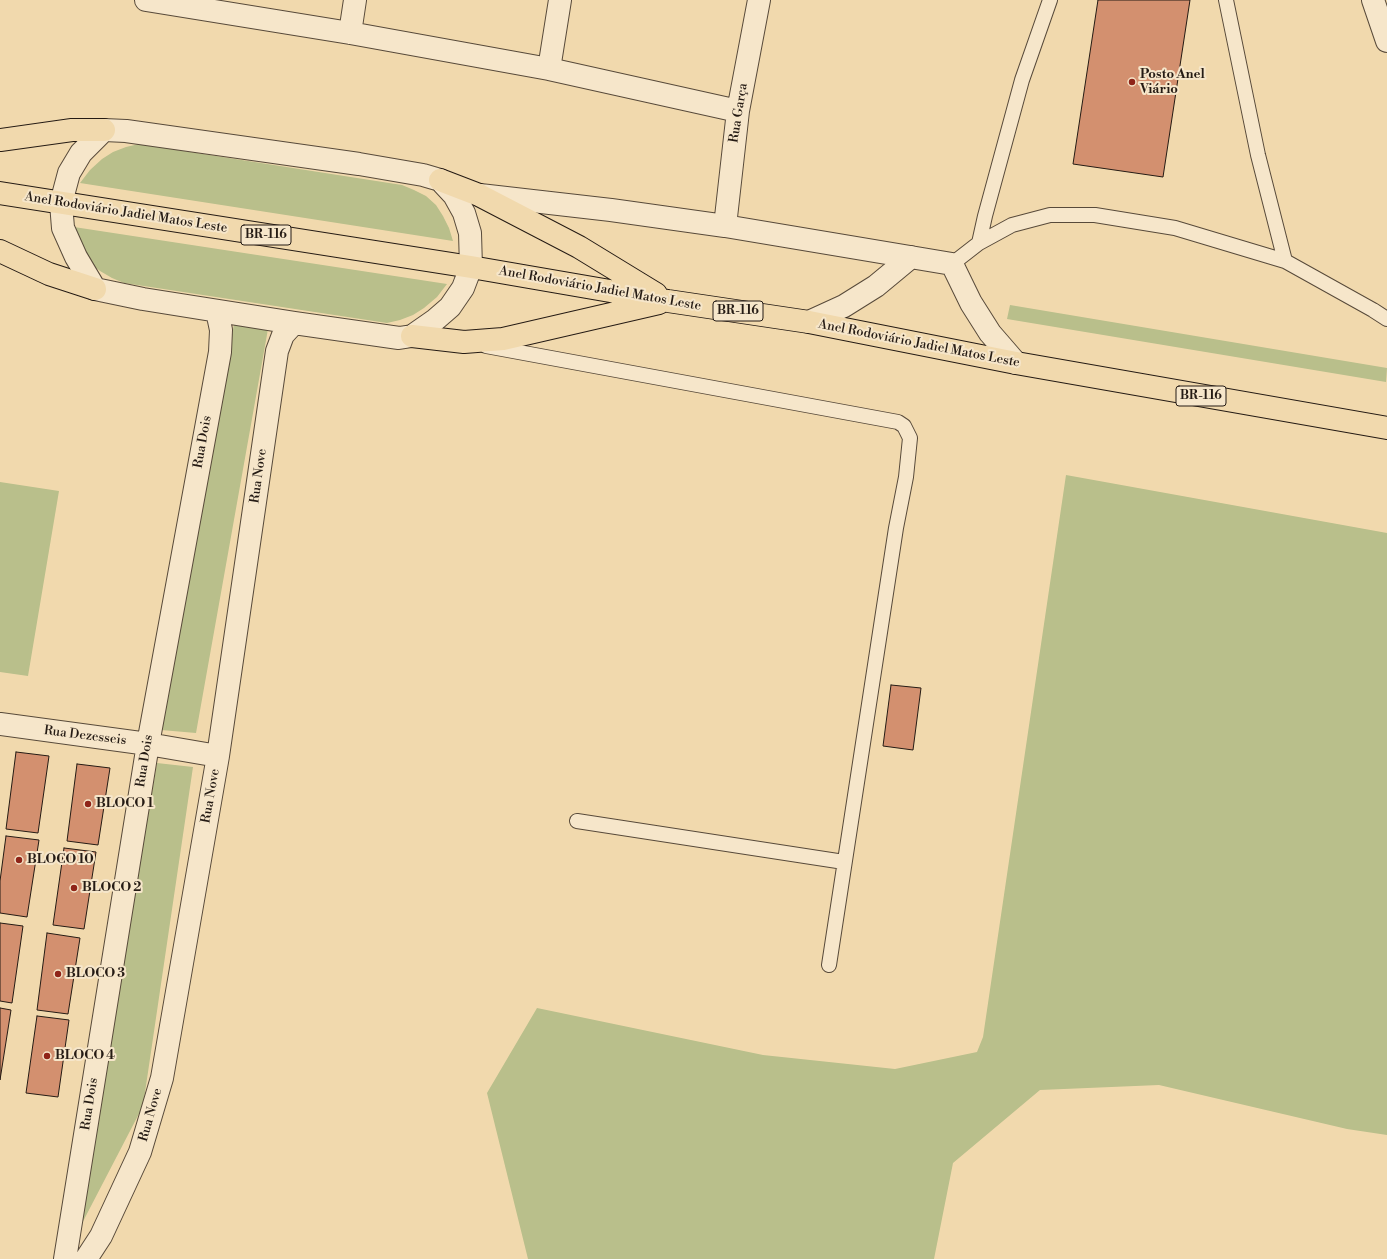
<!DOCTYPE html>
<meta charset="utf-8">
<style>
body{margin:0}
canvas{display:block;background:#f1d9ad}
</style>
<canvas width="1387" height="1259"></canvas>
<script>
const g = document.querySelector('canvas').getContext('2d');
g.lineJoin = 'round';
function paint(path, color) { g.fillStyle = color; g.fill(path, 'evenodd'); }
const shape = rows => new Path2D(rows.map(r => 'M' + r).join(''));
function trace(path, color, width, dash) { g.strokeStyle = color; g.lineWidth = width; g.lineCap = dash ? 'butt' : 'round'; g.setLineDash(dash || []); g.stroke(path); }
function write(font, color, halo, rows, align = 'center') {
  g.font = font + ' "Libre Bodoni",serif'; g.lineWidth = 4; g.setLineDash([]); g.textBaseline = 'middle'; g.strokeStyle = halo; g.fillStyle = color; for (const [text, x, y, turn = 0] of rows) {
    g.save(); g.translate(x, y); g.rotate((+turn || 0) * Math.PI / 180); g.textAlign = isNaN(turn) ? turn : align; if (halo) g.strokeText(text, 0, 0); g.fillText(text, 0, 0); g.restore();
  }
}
paint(shape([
 [139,144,402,185,414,190,426,196,436,205,443,216,449,228,453,241,80,183,90,170,102,159,113,152,126,147],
 [74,227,447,284,437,297,424,308,413,315,400,320,387,323,124,283,112,278,100,271,90,263],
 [1010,305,1387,368,1386,382,1007,319],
 [234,324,268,329,196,733,161,730],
 [1066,475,1387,533,1387,1135,1347,1129,1159,1085,1040,1090,953,1163,934,1259,528,1259,487,1093,537,1008,763,1055,895,1069,977,1052,983,1037],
 [0,482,59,491,28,676,0,672],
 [157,763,193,767,143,1106,77,1233]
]), '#b9bf8b');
const building = shape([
 [1098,0,1190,0,1163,177,1073,164,1098,0],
 [891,685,921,688,913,750,883,746,891,685],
 [16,752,49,756,38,833,6,829,16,752],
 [77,764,110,768,98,845,67,841,77,764],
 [6,836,39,840,27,917,0,913,0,881,6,836],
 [64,848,96,852,84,929,53,925,64,848],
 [0,923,23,926,12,1003,0,1001,0,923],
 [47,933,80,938,68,1014,37,1010,47,933],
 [0,1008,11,1010,0,1080,0,1008],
 [37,1016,69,1020,58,1097,26,1093,37,1016]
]);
paint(building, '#d3906f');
trace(building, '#251b14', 1);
const service = shape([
 [1226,0,1258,155,1285,261],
 [979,243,985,216,1022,80,1050,0],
 [952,264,979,243,1012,225,1050,215,1095,215,1175,228,1285,261,1373,310,1387,319],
 [486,346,898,422,904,426,910,438,906,477,896,528,829,965],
 [577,821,844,862]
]);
const minor = shape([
 [146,0,350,33,549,69,738,111],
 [1373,0,1387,41],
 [350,33,355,0],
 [549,69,560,0],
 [104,130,126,131,359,164,423,175,440,180,454,195,464,213,470,233,471,267,463,288,450,307,435,320,412,336,399,338,294,323,143,299,95,289,76,257,63,228,61,203,69,173,81,153,104,130],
 [480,195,611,210,725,226,952,264,971,303,990,333,1016,363],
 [725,226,738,111,759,0],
 [809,322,844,306,876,286,911,257],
 [0,724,148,744,218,756],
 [65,1259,148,744,220,352,221,330,217,311],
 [86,1259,101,1236,140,1152,162,1078,218,756,277,351,283,335,294,323]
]);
const trunk = shape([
 [0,140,72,130,104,130],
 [440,180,479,195,579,247,656,294],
 [0,193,471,267,668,301,809,322,1016,363,1387,428],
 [0,251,49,274,95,289],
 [412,336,464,342,503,339,659,303]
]);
trace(service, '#584a3a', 16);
trace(minor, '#584a3a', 24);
trace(trunk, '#251b14', 24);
trace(service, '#f6e6ca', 14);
trace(minor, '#f6e6ca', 22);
trace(trunk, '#f1d9ad', 22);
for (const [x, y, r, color] of [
 [1132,82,4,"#8f2418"],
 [88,804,4,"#8f2418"],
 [19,860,4,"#8f2418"],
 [74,888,4,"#8f2418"],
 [58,974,4,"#8f2418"],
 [47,1056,4,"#8f2418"]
]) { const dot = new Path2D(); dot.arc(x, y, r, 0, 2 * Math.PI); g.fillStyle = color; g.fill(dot); trace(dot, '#f6e6ca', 1.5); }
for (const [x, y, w] of [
 [266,235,50],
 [738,311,50],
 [1201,396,50]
]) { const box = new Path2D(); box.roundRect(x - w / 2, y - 10, w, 20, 3); g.fillStyle = '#f6e6ca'; g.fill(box); trace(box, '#251b14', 1); }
write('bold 12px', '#251b14', null, [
 ["BR-116",266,235],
 ["BR-116",738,311],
 ["BR-116",1201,396]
]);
write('bold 13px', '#251b14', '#f6e6ca', [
 ["Posto Anel",1140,75],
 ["Viário",1140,90],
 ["BLOCO 1",96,804],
 ["BLOCO 10",27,860],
 ["BLOCO 2",82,888],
 ["BLOCO 3",66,974],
 ["BLOCO 4",55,1056]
], 'left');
write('13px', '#251b14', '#f6e6ca', [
 ["Rua Garça",739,113,-81],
 ["Anel Rodoviário Jadiel Matos Leste",126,213,9],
 ["Anel Rodoviário Jadiel Matos Leste",600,289,10],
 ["Anel Rodoviário Jadiel Matos Leste",919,344,11],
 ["Rua Dois",203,442,-80],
 ["Rua Nove",259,476,-82],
 ["Rua Dezesseis",85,736,7],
 ["Rua Dois",145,761,-81],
 ["Rua Nove",211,796,-80],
 ["Rua Dois",90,1104,-81],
 ["Rua Nove",151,1115,-74]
]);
</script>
